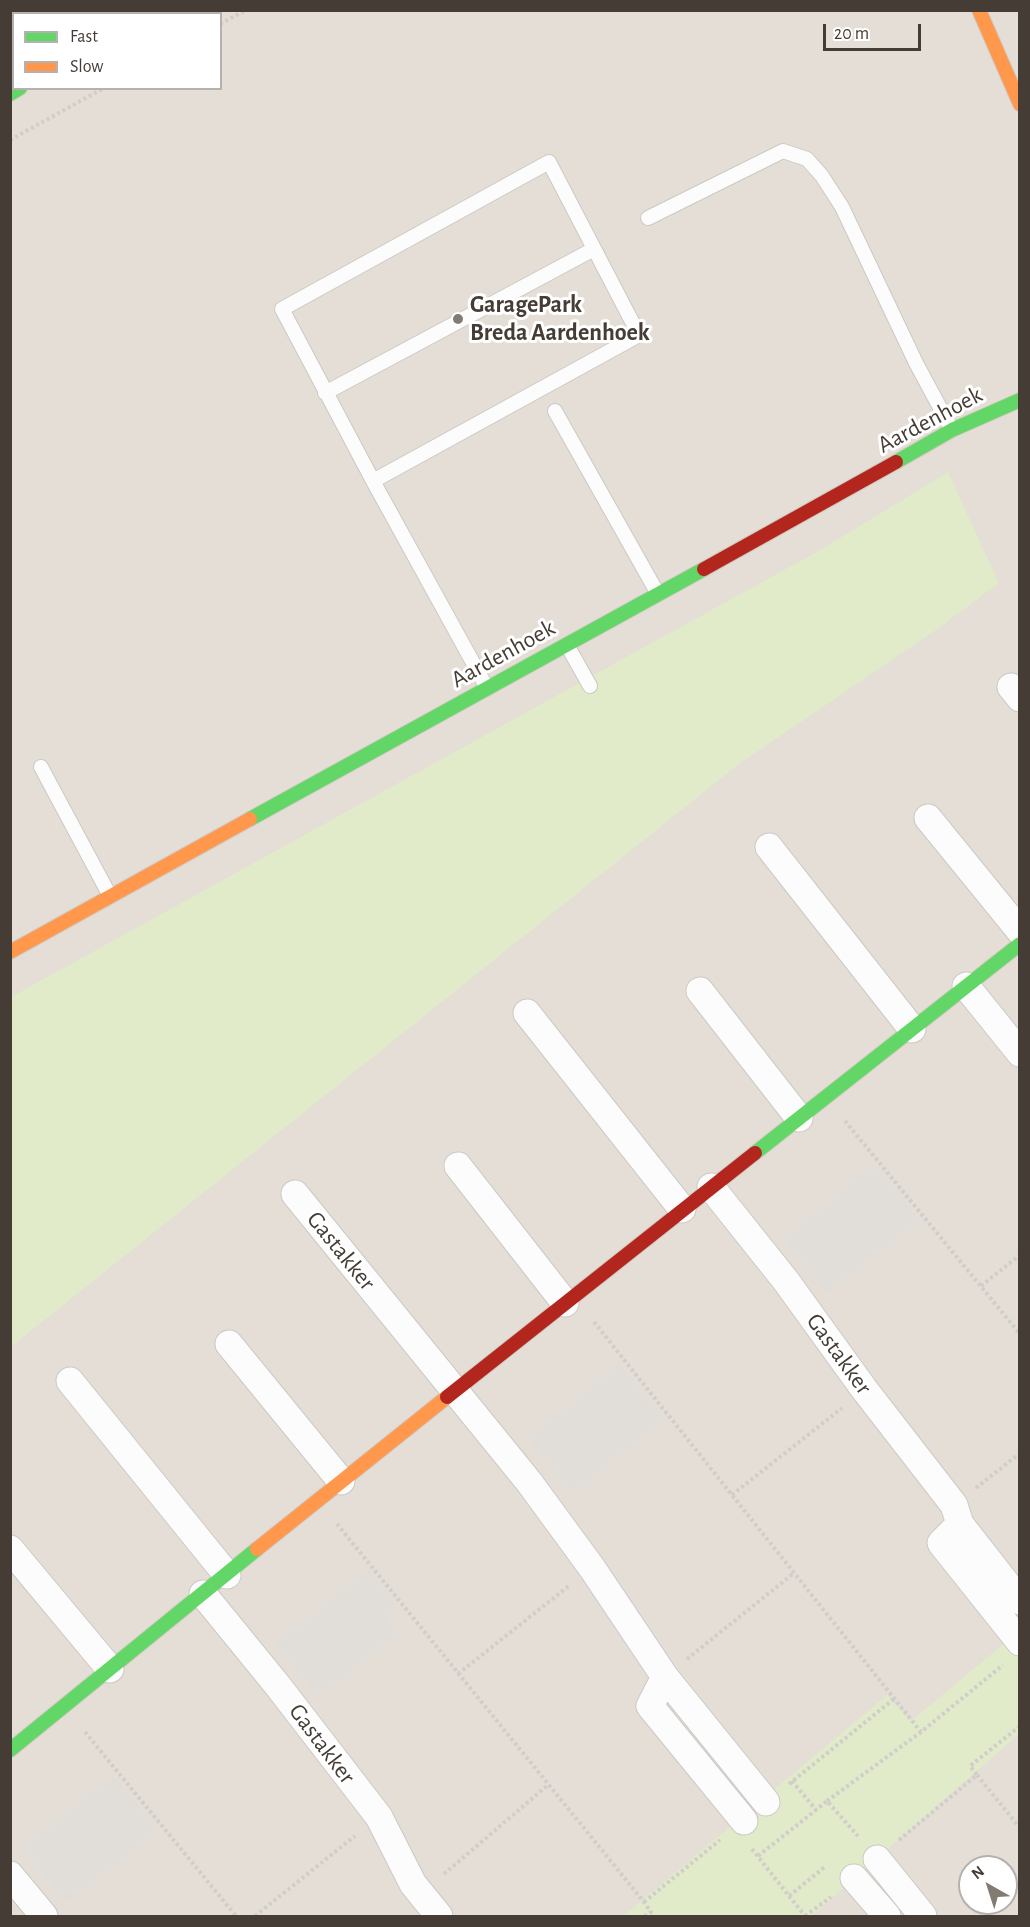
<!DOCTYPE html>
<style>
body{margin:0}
#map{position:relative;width:1030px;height:1927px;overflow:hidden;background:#f0ede9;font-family:"Alegreya Sans",sans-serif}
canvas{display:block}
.frame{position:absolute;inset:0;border:12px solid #453d35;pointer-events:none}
.legend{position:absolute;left:12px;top:12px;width:210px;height:78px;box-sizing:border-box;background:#fff;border:2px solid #b5b1ae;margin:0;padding:8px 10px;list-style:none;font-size:18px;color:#453d35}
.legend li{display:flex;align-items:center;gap:12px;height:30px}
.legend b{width:30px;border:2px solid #b5b1ae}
.north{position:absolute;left:958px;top:1855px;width:60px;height:60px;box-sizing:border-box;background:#fff;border:2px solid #b5b1ae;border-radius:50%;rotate:321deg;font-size:16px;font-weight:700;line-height:24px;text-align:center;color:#453d35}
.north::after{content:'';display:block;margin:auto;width:21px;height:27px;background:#817b74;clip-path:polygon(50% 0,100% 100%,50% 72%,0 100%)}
.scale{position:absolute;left:823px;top:24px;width:98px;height:27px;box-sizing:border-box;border:3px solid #453d35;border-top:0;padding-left:8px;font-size:18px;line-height:21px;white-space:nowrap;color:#453d35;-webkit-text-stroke:4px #fff;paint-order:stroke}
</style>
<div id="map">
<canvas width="1030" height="1927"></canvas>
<div class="frame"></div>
<ul class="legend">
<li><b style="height:8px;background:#63d668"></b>Fast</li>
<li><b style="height:8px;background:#ff974d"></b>Slow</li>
</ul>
<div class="north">N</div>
<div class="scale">20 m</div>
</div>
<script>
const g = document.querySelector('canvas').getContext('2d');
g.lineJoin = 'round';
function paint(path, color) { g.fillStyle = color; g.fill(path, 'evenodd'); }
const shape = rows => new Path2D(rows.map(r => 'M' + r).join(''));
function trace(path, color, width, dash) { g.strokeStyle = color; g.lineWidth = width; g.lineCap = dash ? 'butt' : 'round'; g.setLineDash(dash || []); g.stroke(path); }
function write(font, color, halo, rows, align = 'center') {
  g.font = font + ' "Alegreya Sans",sans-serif'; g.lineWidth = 6; g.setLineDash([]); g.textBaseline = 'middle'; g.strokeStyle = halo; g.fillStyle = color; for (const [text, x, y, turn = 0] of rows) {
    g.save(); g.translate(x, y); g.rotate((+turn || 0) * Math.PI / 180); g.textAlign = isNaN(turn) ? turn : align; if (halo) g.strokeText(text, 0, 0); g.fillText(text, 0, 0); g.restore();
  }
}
paint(shape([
 [11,11,1019,11,1019,1916,11,1916],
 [14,14,220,14,220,88,14,88],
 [970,1867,1006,1867,1006,1903,970,1903]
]), '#e4ded6');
paint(shape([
 [948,472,999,583,939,628,739,764,11,1347,11,997,820,550],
 [1019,1631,1019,1734,812,1916,623,1916,887,1695,911,1721]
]), '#e1eac9');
paint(shape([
 [874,1164,920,1220,828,1293,783,1238],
 [620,1363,665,1419,573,1494,528,1438],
 [367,1569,397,1607,386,1617,399,1633,319,1698,275,1644],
 [113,1774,159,1831,67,1903,22,1848]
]), '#e1deda');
const lane = shape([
 [648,218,783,151,807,159,822,176,842,207,916,363,952,430],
 [325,393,594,249],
 [555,411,658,594],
 [373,481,639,335,549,162,282,309,373,481,487,688],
 [567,645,590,686],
 [41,767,110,896]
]);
const street = shape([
 [1011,687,1020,698],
 [928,818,1020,931],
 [769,847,912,1029],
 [966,986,1020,1053],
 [700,991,799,1118],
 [527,1013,682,1209],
 [458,1166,565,1303],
 [711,1187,786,1281,864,1389,954,1505,960,1524,1020,1601],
 [295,1194,529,1482,592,1568,665,1677,766,1802],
 [229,1344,341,1481],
 [70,1381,227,1575],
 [960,1524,941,1543,1020,1642],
 [10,1549,110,1669],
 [203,1594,278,1686,379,1817,413,1884,439,1916],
 [665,1677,650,1706,744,1821],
 [877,1859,923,1916],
 [10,1875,44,1916],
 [854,1878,887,1916]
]);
const fast = shape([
 [10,94,20,88],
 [896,462,952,430,1020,400],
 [250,819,704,569],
 [755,1153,1020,944],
 [10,1750,257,1549]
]);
const slow = shape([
 [979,10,1020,104],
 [157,14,162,10],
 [10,952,250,819],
 [257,1549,447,1397]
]);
const jam = shape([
 [704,569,896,462],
 [447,1397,755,1153]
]);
trace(lane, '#ccc9c5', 16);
trace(street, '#ccc9c5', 29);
trace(fast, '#d0cac1', 16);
trace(slow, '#d0cac1', 16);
trace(jam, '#d0cac1', 16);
trace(shape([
 [72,14,77,10],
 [220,24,246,10],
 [10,47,14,46],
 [10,140,104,88],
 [845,1121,1020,1334],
 [981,1286,1020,1255],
 [594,1322,921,1732],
 [976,1488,1020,1453],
 [732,1495,842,1408],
 [337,1524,644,1902,651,1912,645,1916],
 [687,1659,794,1573],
 [458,1674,570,1585],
 [85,1732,236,1916],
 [977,1775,1020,1828],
 [792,1781,816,1810,827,1801,858,1836],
 [789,1784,895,1698],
 [827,1801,921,1732,1003,1665],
 [899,1840,977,1775,970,1766,1020,1726],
 [752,1849,789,1896,826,1866],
 [758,1856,816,1810],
 [444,1874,548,1785],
 [789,1896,805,1916],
 [644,1902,720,1840],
 [255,1916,355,1836],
 [805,1916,831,1897]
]), '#d1cdca', 4, [3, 3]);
trace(lane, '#fdfcfc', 14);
trace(street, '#fdfcfc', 27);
trace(fast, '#63d668', 14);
trace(slow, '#ff974d', 14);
trace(jam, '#b3261e', 14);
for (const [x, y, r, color] of [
 [458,319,6,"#817b74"]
]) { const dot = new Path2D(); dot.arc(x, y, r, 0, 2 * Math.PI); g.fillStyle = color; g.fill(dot); trace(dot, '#fff', 2); }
write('bold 24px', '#453d35', '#fff', [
 ["GaragePark",470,305],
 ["Breda Aardenhoek",470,333]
], 'left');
write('24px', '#453d35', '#fff', [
 ["Aardenhoek",930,420,-28],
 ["Aardenhoek",503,654,-29],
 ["Gastakker",341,1251,51],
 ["Gastakker",839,1354,54],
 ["Gastakker",322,1744,53]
]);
</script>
